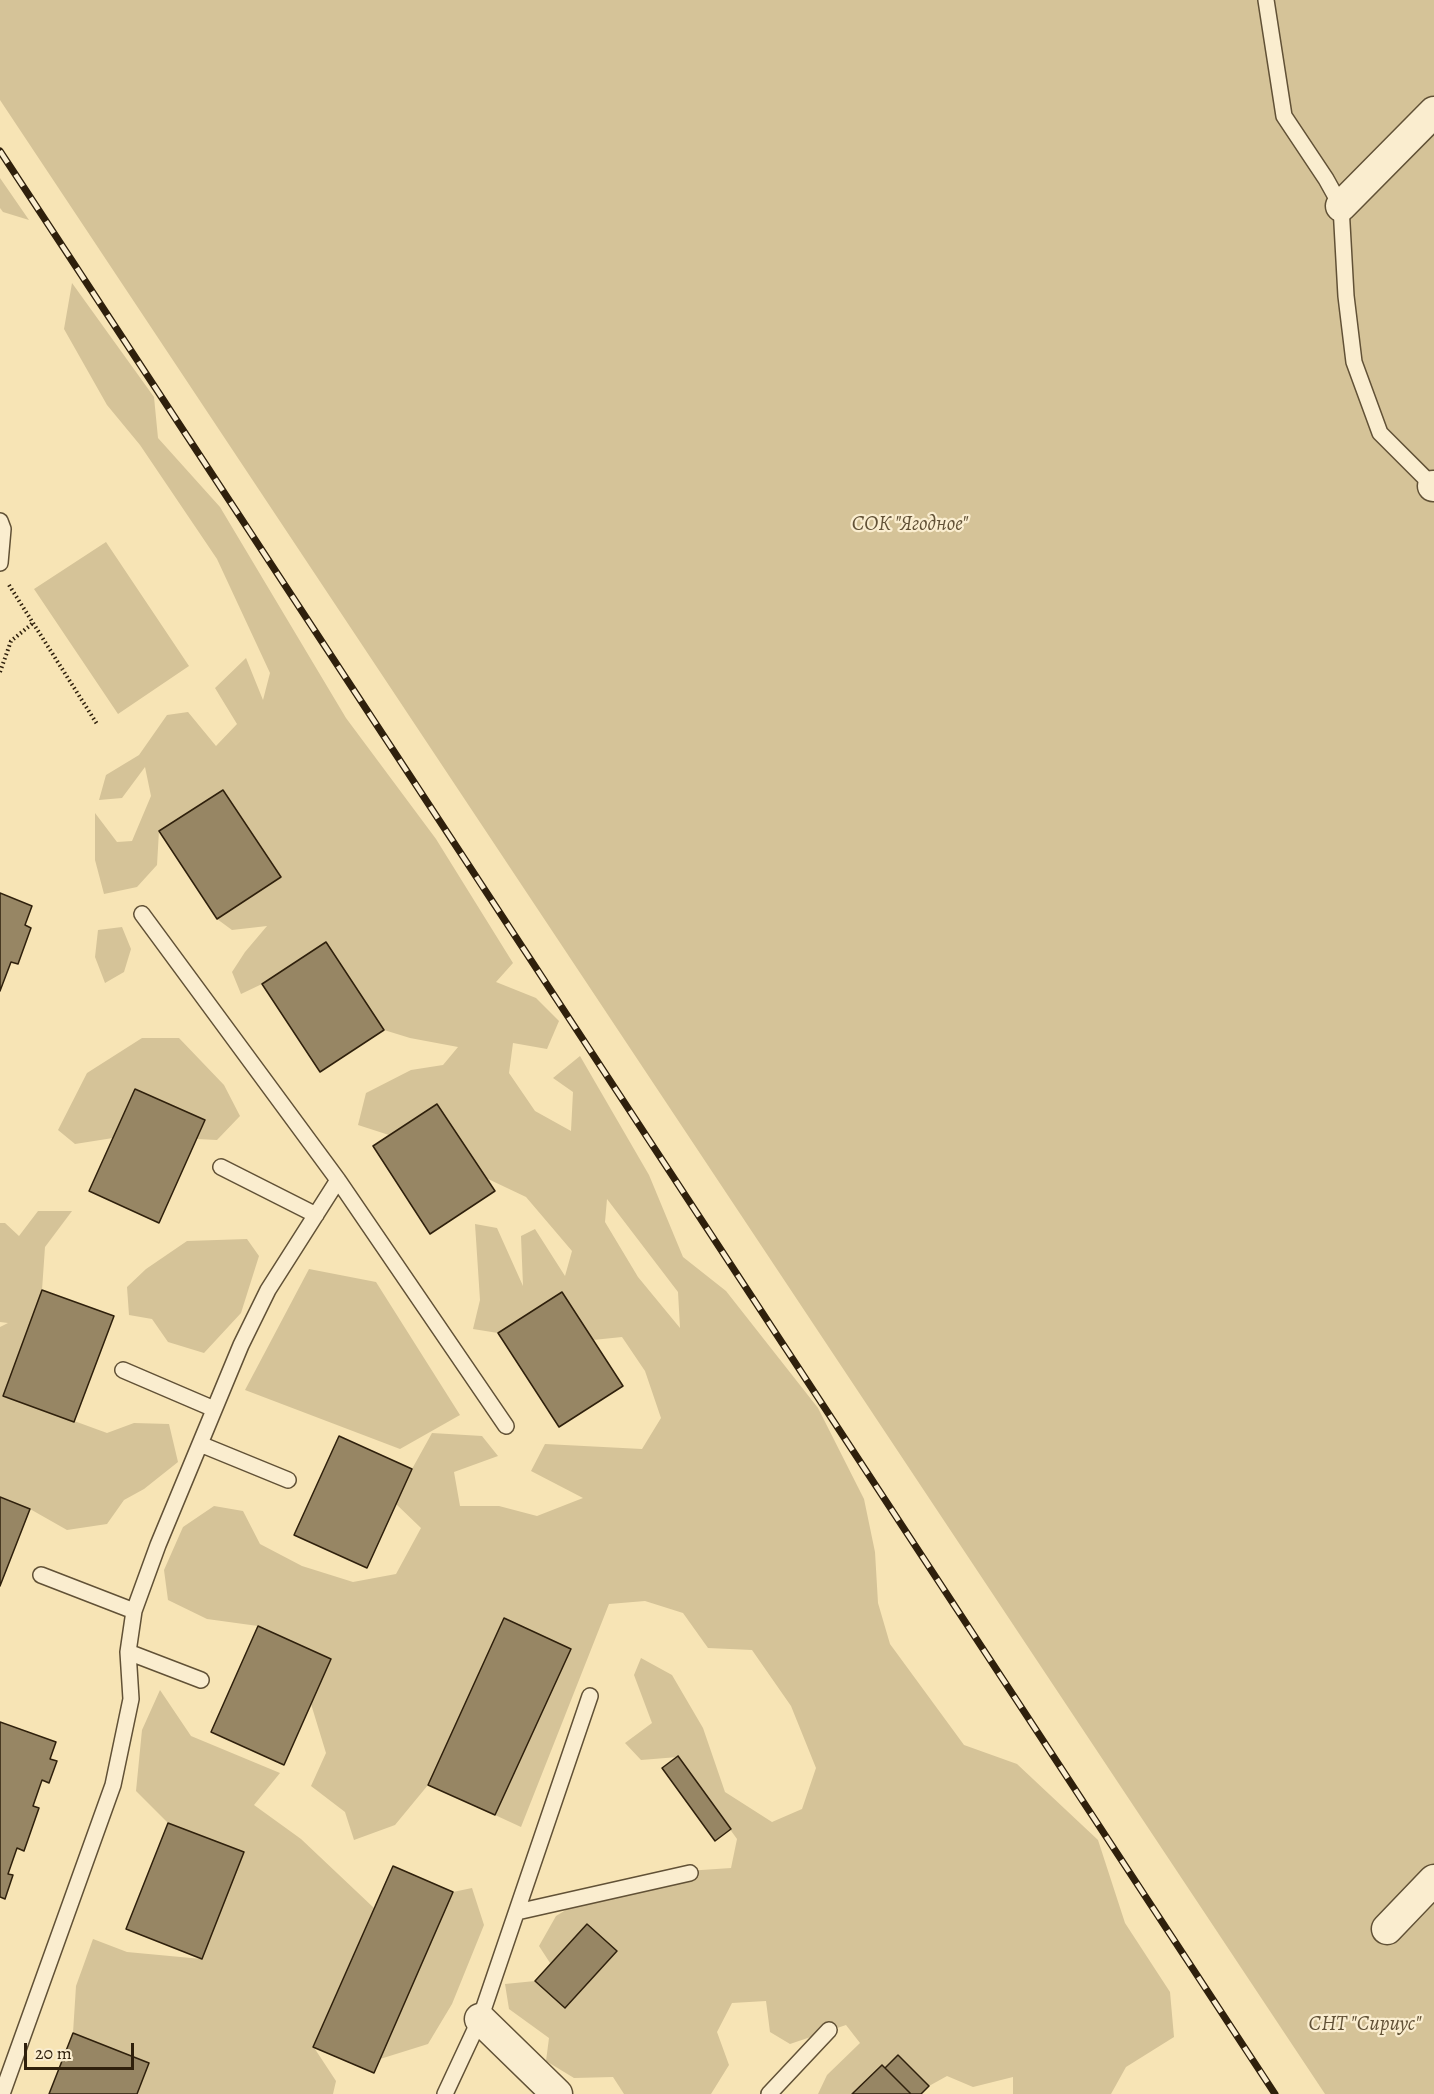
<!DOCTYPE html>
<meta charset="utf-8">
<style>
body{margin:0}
#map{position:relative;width:1434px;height:2094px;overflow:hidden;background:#f7e4b5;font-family:Alegreya,serif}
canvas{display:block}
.scale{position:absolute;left:24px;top:2043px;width:110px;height:27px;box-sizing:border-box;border:3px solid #2f200c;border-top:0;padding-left:8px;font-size:18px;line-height:21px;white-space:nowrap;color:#2f200c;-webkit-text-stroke:4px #faedcf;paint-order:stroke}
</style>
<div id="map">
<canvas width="1434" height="2094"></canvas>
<div class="scale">20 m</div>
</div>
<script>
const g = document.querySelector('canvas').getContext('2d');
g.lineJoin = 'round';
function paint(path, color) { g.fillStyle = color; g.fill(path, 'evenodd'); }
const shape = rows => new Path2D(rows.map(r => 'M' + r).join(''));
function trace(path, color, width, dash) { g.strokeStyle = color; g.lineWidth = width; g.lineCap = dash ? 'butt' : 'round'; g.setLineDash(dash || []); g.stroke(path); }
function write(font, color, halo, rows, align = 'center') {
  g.font = font + ' Alegreya,serif'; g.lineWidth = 4.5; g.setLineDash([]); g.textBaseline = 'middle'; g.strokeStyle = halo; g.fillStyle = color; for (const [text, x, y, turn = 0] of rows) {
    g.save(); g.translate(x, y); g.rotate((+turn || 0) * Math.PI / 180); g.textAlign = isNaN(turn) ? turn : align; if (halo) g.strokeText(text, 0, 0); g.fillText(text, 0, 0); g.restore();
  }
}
paint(shape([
 [0,0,1434,0,1434,2094,1325,2094,0,100],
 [0,178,29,220,3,212,0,208],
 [72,283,154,397,158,438,220,507,346,718,436,839,513,963,496,982,536,998,559,1021,547,1049,513,1043,509,1073,535,1111,571,1131,573,1092,553,1078,580,1056,649,1175,683,1257,726,1291,818,1408,864,1499,875,1552,878,1603,890,1644,964,1745,1017,1764,1098,1840,1125,1923,1170,1992,1174,2037,1126,2067,1111,2094,1013,2094,1013,2077,973,2087,947,2076,929,2086,898,2055,885,2068,882,2065,852,2094,818,2094,827,2075,860,2043,846,2025,790,2044,770,2032,766,2001,732,2003,717,2032,729,2065,711,2094,624,2094,613,2077,574,2078,546,2061,549,2038,509,2009,505,1984,535,1981,566,2008,617,1951,587,1924,552,1966,539,1946,556,1916,610,1883,672,1872,731,1868,737,1839,678,1757,641,1760,625,1743,652,1723,634,1675,641,1658,672,1675,703,1728,725,1792,772,1822,802,1809,816,1768,791,1706,752,1650,708,1648,683,1613,645,1601,609,1604,521,1827,495,1815,570,1649,504,1619,428,1785,395,1825,354,1840,345,1812,311,1786,326,1753,311,1704,331,1659,258,1626,207,1619,168,1600,164,1570,183,1527,214,1506,243,1511,260,1544,302,1566,353,1582,396,1574,421,1528,396,1504,412,1469,432,1433,482,1436,498,1456,454,1472,460,1506,499,1506,537,1516,583,1498,531,1471,545,1444,642,1449,661,1418,645,1371,622,1337,593,1340,562,1292,498,1333,473,1329,480,1300,475,1224,497,1228,523,1286,521,1236,535,1229,565,1276,572,1251,526,1197,486,1178,437,1104,389,1135,358,1125,366,1093,411,1070,443,1065,458,1047,410,1038,384,1030,326,943,262,984,241,994,232,972,245,952,267,926,232,930,217,919,280,877,223,790,159,831,157,865,137,887,104,894,95,860,95,813,117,842,132,841,151,796,145,767,122,798,99,800,106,775,139,755,167,715,188,712,216,746,237,724,215,688,246,658,263,700,270,673,217,559,140,445,107,405,64,329],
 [607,1199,678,1292,680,1328,638,1277,605,1222],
 [106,542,189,666,118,714,34,589],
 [122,927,131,949,124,972,105,983,95,957,98,930],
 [142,1038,179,1038,224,1085,240,1116,217,1140,197,1139,205,1120,135,1089,113,1138,75,1144,58,1130,87,1073],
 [38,1211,72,1211,45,1247,42,1290,3,1395,107,1433,134,1423,169,1424,178,1462,144,1489,124,1500,107,1524,67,1530,30,1509,0,1497,0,1327,8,1323,0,1322,0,1223,5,1223,19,1236],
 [247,1239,259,1256,241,1313,204,1353,168,1342,152,1319,129,1315,127,1287,146,1269,187,1241],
 [309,1269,376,1282,460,1415,400,1449,245,1390],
 [160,1690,191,1736,280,1773,254,1805,301,1839,374,1908,313,2046,336,2081,333,2094,137,2094,149,2063,73,2033,76,1986,93,1939,127,1952,202,1959,244,1852,168,1823,136,1791,142,1730],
 [472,1888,484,1925,452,2004,428,2044,380,2059,453,1892]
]), '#d5c398');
const building = shape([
 [223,790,281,877,217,919,159,831,223,790],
 [0,893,32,906,25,925,31,928,18,964,11,962,0,991,0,893],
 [326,942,384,1030,320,1072,262,984,326,942],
 [135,1089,205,1120,159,1223,89,1191,135,1089],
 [437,1104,495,1191,430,1234,373,1146,437,1104],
 [42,1290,114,1316,74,1422,3,1396,42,1290],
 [562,1292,623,1386,559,1427,498,1333,562,1292],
 [339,1436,412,1469,367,1568,294,1535,339,1436],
 [0,1497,30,1509,0,1586,0,1497],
 [504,1618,571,1649,495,1815,428,1785,504,1618],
 [258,1626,331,1659,284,1765,211,1732,258,1626],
 [0,1722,56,1742,50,1759,57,1761,49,1783,42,1780,33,1806,39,1808,24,1851,17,1848,8,1874,13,1875,5,1899,0,1897,0,1722],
 [678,1756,731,1829,715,1841,662,1768,678,1756],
 [168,1823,244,1852,202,1959,126,1929,168,1823],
 [393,1866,453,1892,374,2073,313,2047,393,1866],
 [587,1924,617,1951,565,2008,535,1981,587,1924],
 [73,2033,149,2063,137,2094,49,2094,73,2033],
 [898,2055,929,2086,921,2094,911,2094,885,2068,898,2055],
 [882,2065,911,2094,852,2094,882,2065]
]);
paint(building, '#978664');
trace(building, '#2f200c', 1.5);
const lane = shape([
 [1266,0,1284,116,1326,179,1341,206,1346,296,1354,362,1380,433,1434,487],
 [0,521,3,529,0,563],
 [142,914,338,1180,506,1426],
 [221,1167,316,1215],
 [123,1370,214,1409],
 [200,1444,288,1480],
 [41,1575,134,1611],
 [128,1652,201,1680],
 [517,1912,690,1873],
 [2,2094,113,1785,131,1699,128,1652,134,1611,158,1545,241,1345,268,1290,338,1180],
 [445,2094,480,2019,590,1696],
 [769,2094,829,2030]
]);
const street = shape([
 [1341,206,1434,112],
 [1433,486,1434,486],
 [1387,1929,1434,1880],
 [480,2019,557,2094]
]);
trace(lane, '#615136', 18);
trace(street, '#615136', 33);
trace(shape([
 [9,585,97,724],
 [0,672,11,641,33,623]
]), '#2f200c', 4, [1.5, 3]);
trace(lane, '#faedcf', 15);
trace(street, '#faedcf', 30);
const rail = shape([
 [0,151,1275,2094]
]);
trace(rail, '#2f200c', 7);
trace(rail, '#faedcf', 4.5, [14]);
write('italic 21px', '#615136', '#faedcf', [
 ["СОК \"Ягодное\"",910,525],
 ["СНТ \"Сириус\"",1365,2025]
]);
</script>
